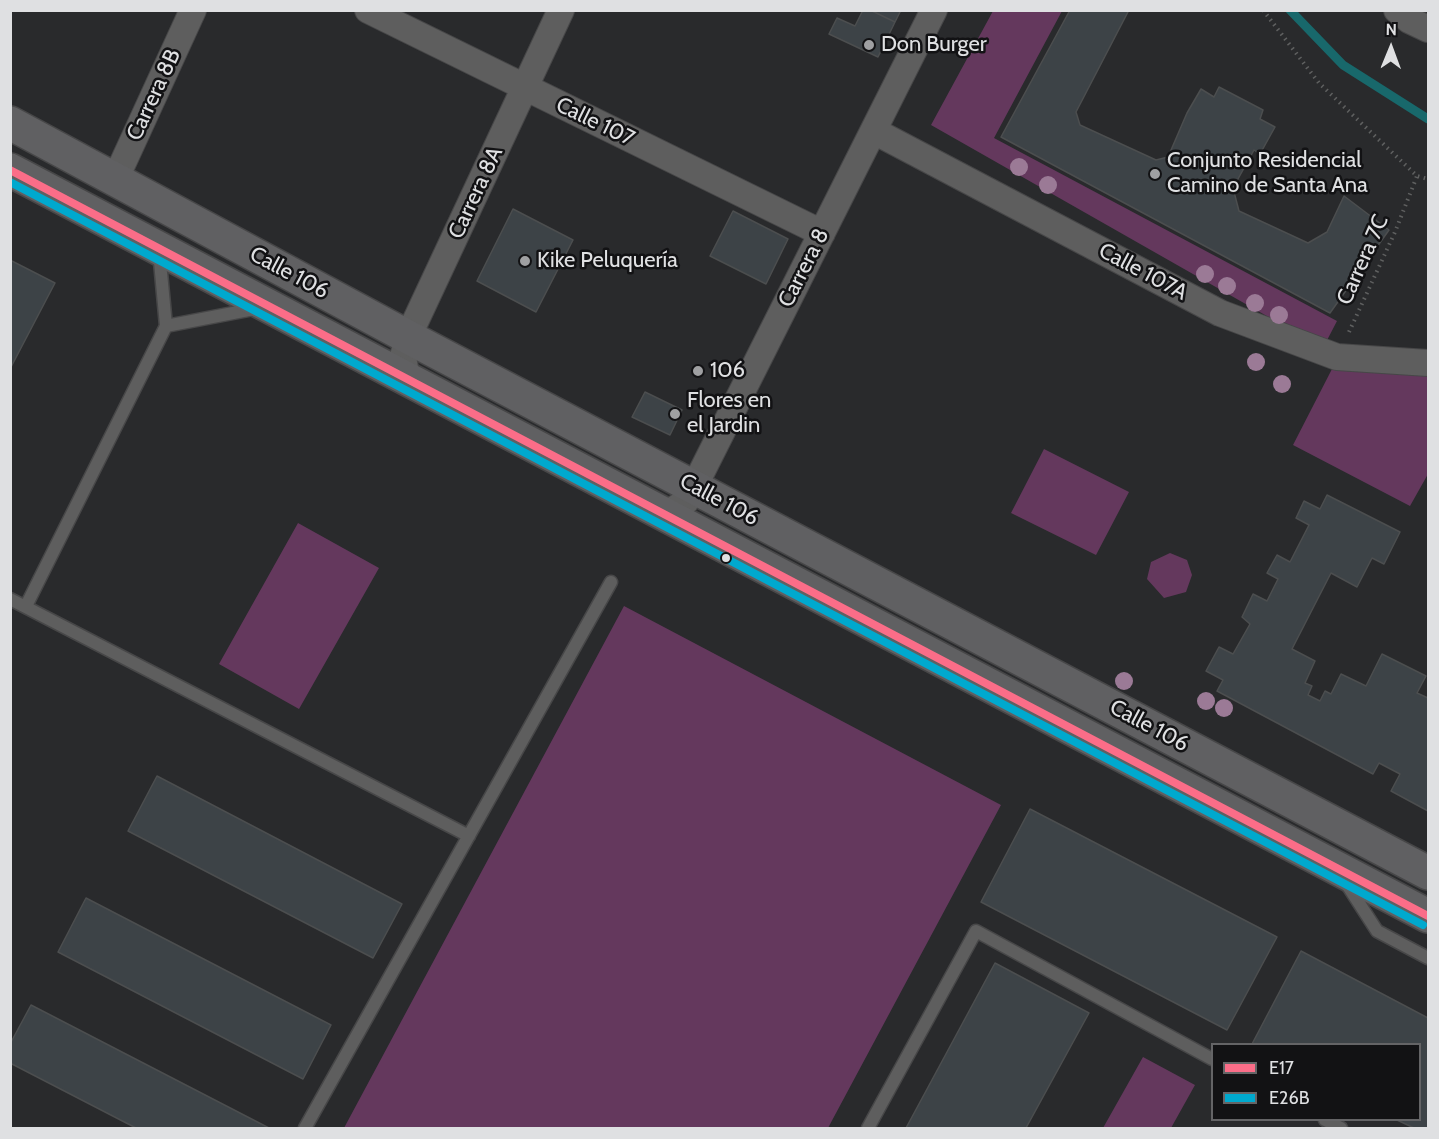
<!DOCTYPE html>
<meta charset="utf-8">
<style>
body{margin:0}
#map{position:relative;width:1439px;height:1139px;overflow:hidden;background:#292a2c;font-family:Cabin,sans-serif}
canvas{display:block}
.frame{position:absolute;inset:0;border:12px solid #dfe0e2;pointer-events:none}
.legend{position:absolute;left:1211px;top:1043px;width:210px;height:78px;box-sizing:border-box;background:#121214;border:2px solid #646466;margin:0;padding:8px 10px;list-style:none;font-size:18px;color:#dfe0e2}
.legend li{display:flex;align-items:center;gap:12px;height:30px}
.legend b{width:30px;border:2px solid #646466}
.north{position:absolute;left:1361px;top:18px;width:60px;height:60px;-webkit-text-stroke:4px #121214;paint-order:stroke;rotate:1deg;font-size:16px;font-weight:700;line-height:24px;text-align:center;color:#dfe0e2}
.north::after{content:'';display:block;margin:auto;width:21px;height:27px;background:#dfe0e2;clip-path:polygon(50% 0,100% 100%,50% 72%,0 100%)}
</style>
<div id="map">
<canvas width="1439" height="1139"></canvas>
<div class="frame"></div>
<ul class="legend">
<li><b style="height:8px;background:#fb6d88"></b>E17</li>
<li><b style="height:8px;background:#00a9ce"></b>E26B</li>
</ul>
<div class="north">N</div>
</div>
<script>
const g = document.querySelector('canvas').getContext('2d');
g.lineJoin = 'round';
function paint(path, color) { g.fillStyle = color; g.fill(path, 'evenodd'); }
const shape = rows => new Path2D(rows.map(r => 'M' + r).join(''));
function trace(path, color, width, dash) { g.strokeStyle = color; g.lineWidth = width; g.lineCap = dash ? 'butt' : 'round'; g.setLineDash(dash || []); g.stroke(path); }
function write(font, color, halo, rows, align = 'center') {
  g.font = font + ' Cabin,sans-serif'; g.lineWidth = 5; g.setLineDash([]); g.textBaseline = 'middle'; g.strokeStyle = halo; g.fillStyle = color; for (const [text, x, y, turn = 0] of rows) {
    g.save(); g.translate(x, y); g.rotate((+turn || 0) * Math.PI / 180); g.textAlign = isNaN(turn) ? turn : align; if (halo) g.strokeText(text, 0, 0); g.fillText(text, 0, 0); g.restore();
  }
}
paint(shape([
 [993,11,1062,11,994,138,1337,321,1323,348,931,125],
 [1332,369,1428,375,1428,474,1410,506,1293,445],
 [1044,449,1129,492,1096,555,1011,513],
 [298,523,379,568,299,709,219,664],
 [1170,553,1187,560,1192,575,1186,592,1164,598,1147,579,1151,562],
 [624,606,1001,805,828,1128,344,1128],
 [1143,1057,1195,1085,1171,1128,1103,1128]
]), '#64385d');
trace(shape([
 [1290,10,1343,65,1428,119]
]), '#18686b', 9);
const building = shape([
 [863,10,870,10,895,22,878,57,829,34,837,18,855,26,863,10],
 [870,10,901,10,895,22,870,10],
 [1070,10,1129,10,1076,112,1080,125,1156,160,1168,157,1187,113,1201,89,1214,97,1219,87,1263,110,1260,119,1275,127,1260,154,1254,150,1233,188,1239,211,1308,243,1327,232,1344,196,1389,230,1330,313,1001,137,1070,10],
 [513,209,573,240,536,312,477,281,513,209],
 [733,211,788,239,766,284,710,256,733,211],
 [10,260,55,283,10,369,10,260],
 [645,392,682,410,670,435,632,417,645,392],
 [1327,495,1400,532,1384,564,1372,558,1357,587,1331,573,1292,649,1315,661,1305,683,1312,686,1308,695,1320,701,1325,691,1331,694,1341,674,1366,686,1382,654,1426,676,1417,693,1428,698,1428,811,1391,791,1400,774,1379,763,1373,774,1217,691,1223,680,1206,671,1219,647,1233,654,1250,624,1242,617,1253,594,1267,601,1278,579,1267,573,1277,555,1290,562,1309,525,1296,518,1304,501,1320,509,1327,495],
 [157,776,402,904,373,958,128,831,157,776],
 [1030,809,1277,937,1227,1030,981,902,1030,809],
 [86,898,331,1025,303,1079,58,952,86,898],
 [1301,951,1428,1018,1428,1128,1414,1128,1397,1120,1420,1120,1420,1044,1252,1044,1301,951],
 [995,963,1089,1013,1026,1128,906,1128,995,963],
 [31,1005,269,1128,136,1128,10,1063,10,1044,31,1005]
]);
paint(building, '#3d4347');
trace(building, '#4c4e4f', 1.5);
const lane = shape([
 [166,326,259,308],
 [10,599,469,836],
 [26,606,166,326,159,251],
 [1346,883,1377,931,1428,958],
 [1325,1120,1341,1128],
 [305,1128,611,582],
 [868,1128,976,931,1212,1059]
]);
const street = shape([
 [368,10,822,233],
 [1397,10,1409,20,1428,29],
 [874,131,1220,313,1337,357,1428,363],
 [115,180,193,10],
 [407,379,403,357,408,337,561,10],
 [663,513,675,509,686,501,694,487,934,10]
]);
const secondary = shape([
 [10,123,408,337,1428,873],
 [10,170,1428,916]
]);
trace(lane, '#474748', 15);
trace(street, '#474748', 28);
trace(secondary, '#474748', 36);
trace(shape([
 [1263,10,1319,83,1417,176,1428,179],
 [1349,332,1395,232,1417,176]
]), '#5f6060', 4, [1.5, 4.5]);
trace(lane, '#5e5e5e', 12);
trace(street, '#5e5e5e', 26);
trace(secondary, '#606062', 33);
trace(shape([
 [10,170,1428,916]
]), '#fb6d88', 8);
trace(shape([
 [10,182,1423,925]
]), '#00a9ce', 8);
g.fillStyle = '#9b7a96';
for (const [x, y] of [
 [1019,167],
 [1048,185],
 [1205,274],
 [1227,286],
 [1255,303],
 [1279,315],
 [1256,362],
 [1282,384],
 [1124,681],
 [1206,701],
 [1224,708]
]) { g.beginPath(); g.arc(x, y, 9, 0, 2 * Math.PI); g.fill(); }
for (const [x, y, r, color] of [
 [869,45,6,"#9fa0a2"],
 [1155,174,6,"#9fa0a2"],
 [525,261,6,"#9fa0a2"],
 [698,371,6,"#9fa0a2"],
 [675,414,6,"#9fa0a2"],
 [726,558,5,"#dfe0e2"]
]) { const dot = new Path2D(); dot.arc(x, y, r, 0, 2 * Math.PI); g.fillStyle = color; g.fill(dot); trace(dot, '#121214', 2); }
write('22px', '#dfe0e2', '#121214', [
 ["Don Burger",881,45],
 ["Conjunto Residencial",1167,161],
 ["Camino de Santa Ana",1167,186],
 ["Kike Peluquería",537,261],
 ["106",710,371],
 ["Flores en",687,401],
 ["el Jardin",687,426]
], 'left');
write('22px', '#dfe0e2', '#121214', [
 ["Carrera 8B",154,95,-65],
 ["Calle 107",595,122,26],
 ["Carrera 8A",476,193,-65],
 ["Carrera 7C",1363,260,-66],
 ["Carrera 8",804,268,-63],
 ["Calle 107A",1143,272,28],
 ["Calle 106",289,273,28],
 ["Calle 106",719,500,28],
 ["Calle 106",1149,726,28]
]);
</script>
